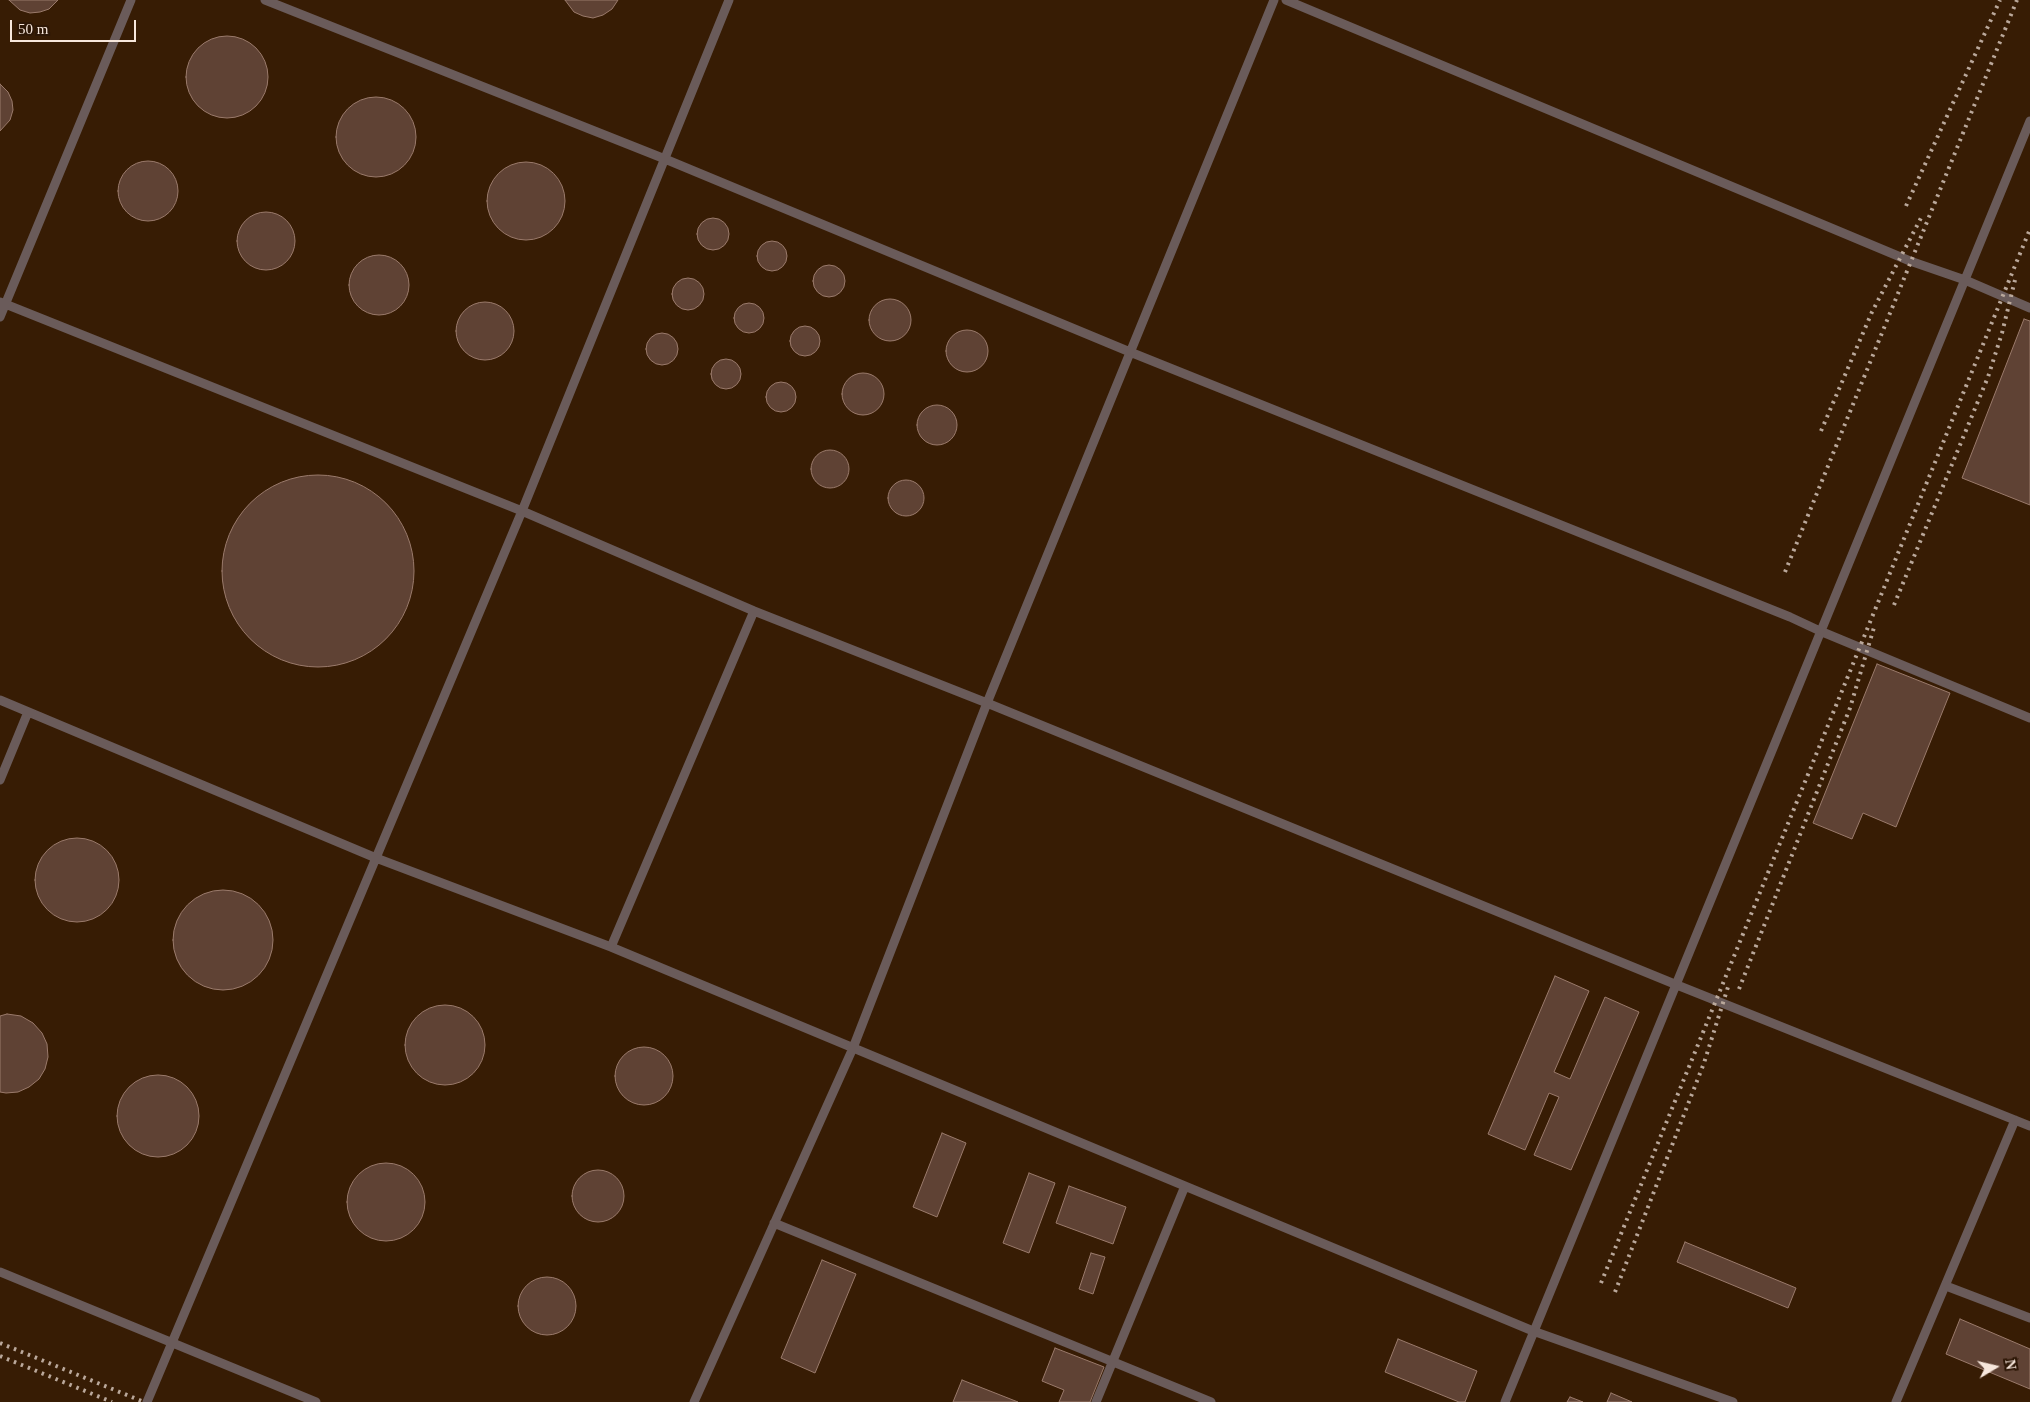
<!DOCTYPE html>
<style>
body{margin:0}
#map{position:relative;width:2030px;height:1402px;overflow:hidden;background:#2d1706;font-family:Georgia,serif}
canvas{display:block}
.north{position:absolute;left:1970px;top:1342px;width:50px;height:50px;-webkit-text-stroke:4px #2d1706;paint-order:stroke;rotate:81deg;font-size:14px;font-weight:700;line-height:20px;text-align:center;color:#f7e7dc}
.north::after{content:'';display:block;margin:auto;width:18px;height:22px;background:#f7e7dc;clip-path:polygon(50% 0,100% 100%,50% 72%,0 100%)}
.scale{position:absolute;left:10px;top:20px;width:126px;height:22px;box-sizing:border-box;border:2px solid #f7e7dc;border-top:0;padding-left:6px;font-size:15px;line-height:18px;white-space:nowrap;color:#f7e7dc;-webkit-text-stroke:4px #2d1706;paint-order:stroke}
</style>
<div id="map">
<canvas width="2030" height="1402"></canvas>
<div class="north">N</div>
<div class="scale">50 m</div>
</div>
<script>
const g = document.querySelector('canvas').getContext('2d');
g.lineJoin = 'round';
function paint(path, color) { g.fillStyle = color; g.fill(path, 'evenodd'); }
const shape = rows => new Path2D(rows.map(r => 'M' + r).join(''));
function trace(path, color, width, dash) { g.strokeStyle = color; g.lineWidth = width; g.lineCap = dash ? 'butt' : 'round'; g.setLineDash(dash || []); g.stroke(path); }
paint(shape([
 [0,0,2030,0,2030,1402,0,1402]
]), '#371c04');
const building = shape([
 [9,0,58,0,49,9,40,12,30,13,20,10,9,0],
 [565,0,618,0,612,9,603,15,593,18,583,16,574,12,565,0],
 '186 77a41 41 0 1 1 82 0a41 41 0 1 1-82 0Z',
 [0,84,8,92,12,101,13,110,10,120,0,131,0,84],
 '336 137a40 40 0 1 1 80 0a40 40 0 1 1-80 0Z',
 '118 191a30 30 0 1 1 60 0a30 30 0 1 1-60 0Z',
 '487 201a39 39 0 1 1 78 0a39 39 0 1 1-78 0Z',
 '237 241a29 29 0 1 1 58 0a29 29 0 1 1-58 0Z',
 '697 234a16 16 0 1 1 32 0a16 16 0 1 1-32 0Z',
 '757 256a15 15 0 1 1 30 0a15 15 0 1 1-30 0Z',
 '349 285a30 30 0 1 1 60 0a30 30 0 1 1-60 0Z',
 '813 281a16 16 0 1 1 32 0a16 16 0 1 1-32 0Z',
 '672 294a16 16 0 1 1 32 0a16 16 0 1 1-32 0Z',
 '869 320a21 21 0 1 1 42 0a21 21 0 1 1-42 0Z',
 '456 331a29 29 0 1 1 58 0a29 29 0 1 1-58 0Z',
 '734 318a15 15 0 1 1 30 0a15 15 0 1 1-30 0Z',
 [2024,319,2030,321,2030,505,1962,478,2024,319],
 '790 341a15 15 0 1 1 30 0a15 15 0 1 1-30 0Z',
 '946 351a21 21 0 1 1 42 0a21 21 0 1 1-42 0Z',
 '646 349a16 16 0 1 1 32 0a16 16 0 1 1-32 0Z',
 '711 374a15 15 0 1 1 30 0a15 15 0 1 1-30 0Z',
 '842 394a21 21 0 1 1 42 0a21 21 0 1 1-42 0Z',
 '766 397a15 15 0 1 1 30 0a15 15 0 1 1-30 0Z',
 '917 425a20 20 0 1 1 40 0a20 20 0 1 1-40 0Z',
 '811 469a19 19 0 1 1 38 0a19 19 0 1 1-38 0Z',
 '222 571a96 96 0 1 1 192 0a96 96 0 1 1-192 0Z',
 '888 498a18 18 0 1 1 36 0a18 18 0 1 1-36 0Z',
 [1877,664,1950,693,1896,827,1863,813,1852,839,1813,823,1877,664],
 '35 880a42 42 0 1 1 84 0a42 42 0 1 1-84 0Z',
 '173 940a50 50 0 1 1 100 0a50 50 0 1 1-100 0Z',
 [1555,976,1589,991,1554,1072,1570,1079,1605,997,1639,1012,1571,1170,1534,1155,1559,1097,1549,1093,1525,1150,1488,1134,1555,976],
 '405 1045a40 40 0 1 1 80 0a40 40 0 1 1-80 0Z',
 [7,1014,21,1016,33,1023,42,1033,47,1044,48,1057,45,1069,39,1079,29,1087,18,1092,6,1093,0,1092,0,1016,7,1014],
 '615 1076a29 29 0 1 1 58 0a29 29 0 1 1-58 0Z',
 '117 1116a41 41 0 1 1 82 0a41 41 0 1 1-82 0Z',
 [942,1133,966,1143,937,1217,913,1207,942,1133],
 '347 1202a39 39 0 1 1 78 0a39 39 0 1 1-78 0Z',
 '572 1196a26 26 0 1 1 52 0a26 26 0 1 1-52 0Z',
 [1029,1173,1055,1183,1029,1253,1003,1243,1029,1173],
 [1069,1186,1126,1207,1113,1244,1056,1223,1069,1186],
 [1685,1242,1796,1288,1788,1308,1677,1262,1685,1242],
 [1091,1253,1105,1257,1093,1294,1079,1289,1091,1253],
 [822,1260,856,1274,815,1373,781,1358,822,1260],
 '518 1306a29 29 0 1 1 58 0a29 29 0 1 1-58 0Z',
 [1960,1319,2030,1349,2030,1389,1946,1354,1960,1319],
 [1398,1339,1477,1371,1465,1402,1459,1402,1385,1372,1398,1339],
 [1055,1348,1104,1367,1090,1402,1059,1402,1064,1390,1042,1381,1055,1348],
 [962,1380,1018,1402,953,1402,962,1380],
 [1611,1393,1632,1402,1607,1402,1611,1393],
 [1570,1397,1583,1402,1567,1402,1570,1397]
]);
paint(building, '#5f4234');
trace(building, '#9a7a6b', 1);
trace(shape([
 [265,0,665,159,1130,352,1790,617,1820,631,2030,718],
 [1286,0,1910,261,1965,280,2030,308],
 [0,302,522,511,754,611,987,703,1677,985,2030,1126],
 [0,317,131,0],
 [0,700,376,858,611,947,1533,1331,1733,1402],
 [0,780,28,712],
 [611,947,754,611],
 [774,1223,1211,1402],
 [0,1272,316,1402],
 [1946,1286,2030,1318],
 [147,1402,522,511,729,0],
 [694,1402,853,1048,987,703,1274,0],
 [1096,1402,1185,1186],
 [1505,1402,2030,121],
 [1896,1402,2015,1120]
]), '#6a5b5a', 9);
trace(shape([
 [1906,206,2000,0],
 [1821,431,1872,312,1922,216],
 [1785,572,2017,0],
 [1894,605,1988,377,2002,333,2015,280],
 [1739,989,1850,708,1875,624],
 [1601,1283,2030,229],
 [1615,1292,1704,1063,1728,987],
 [0,1343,144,1402],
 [0,1356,112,1402]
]), '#baa89b', 4, [2.5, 5]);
</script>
